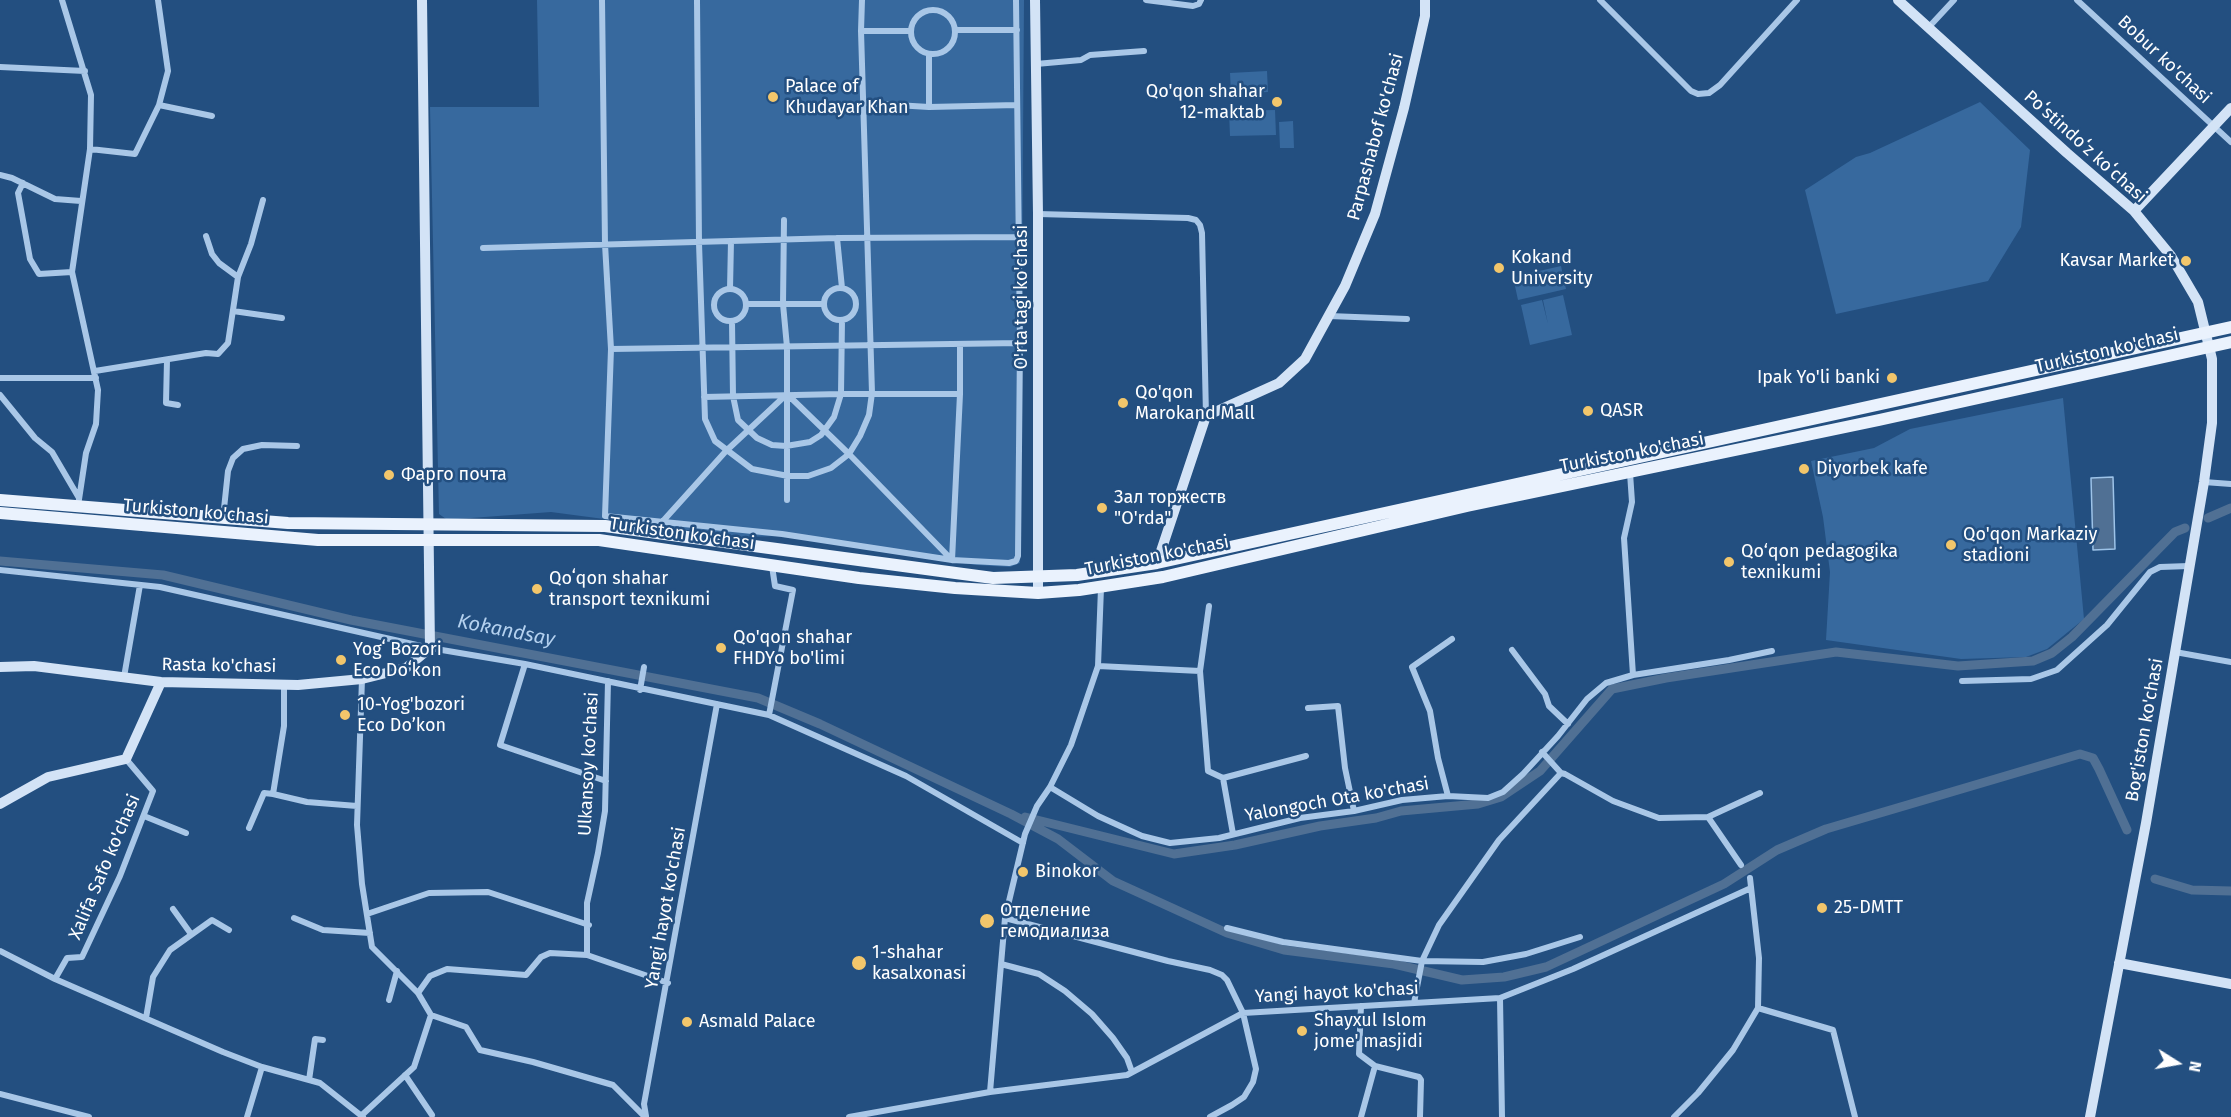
<!DOCTYPE html>
<meta charset="utf-8">
<style>
body{margin:0}
#map{position:relative;width:2231px;height:1117px;overflow:hidden;background:#234f80;font-family:"Fira Sans",sans-serif}
canvas{display:block}
.north{position:absolute;left:2147px;top:1033px;width:60px;height:60px;-webkit-text-stroke:4px #234f80;paint-order:stroke;rotate:101deg;font-size:16px;font-weight:700;line-height:24px;text-align:center;color:#fff}
.north::after{content:'';display:block;margin:auto;width:21px;height:27px;background:#fff;clip-path:polygon(50% 0,100% 100%,50% 72%,0 100%)}
</style>
<div id="map">
<canvas width="2231" height="1117"></canvas>
<div class="north">N</div>
</div>
<script>
const g = document.querySelector('canvas').getContext('2d');
g.lineJoin = 'round';
function paint(path, color) { g.fillStyle = color; g.fill(path, 'evenodd'); }
const shape = rows => new Path2D(rows.map(r => 'M' + r).join(''));
function trace(path, color, width, dash) { g.strokeStyle = color; g.lineWidth = width; g.lineCap = dash ? 'butt' : 'round'; g.setLineDash(dash || []); g.stroke(path); }
function write(font, color, halo, rows, align = 'center') {
  g.font = font + ' "Fira Sans",sans-serif'; g.lineWidth = 5; g.setLineDash([]); g.textBaseline = 'middle'; g.strokeStyle = halo; g.fillStyle = color; for (const [text, x, y, turn = 0] of rows) {
    g.save(); g.translate(x, y); g.rotate((+turn || 0) * Math.PI / 180); g.textAlign = isNaN(turn) ? turn : align; if (halo) g.strokeText(text, 0, 0); g.fillText(text, 0, 0); g.restore();
  }
}
paint(shape([
 [537,0,1024,0,1020,563,1010,567,976,565,780,536,740,537,551,512,458,519,446,519,439,514,430,107,539,107],
 [1267,71,1268,92,1231,94,1230,73],
 [1980,102,2030,150,2021,227,1988,281,1836,314,1805,190,1856,157,1870,153],
 [1275,110,1276,135,1230,136,1229,111],
 [1293,121,1294,148,1280,148,1279,122],
 [1561,266,1566,289,1518,300,1513,277],
 [1563,295,1572,335,1530,345,1521,305,1542,300,1548,324,1543,300],
 [2063,398,2084,619,2047,649,2026,657,1961,659,1826,640,1830,572,1823,517,1811,461,1874,448,1910,429]
]), '#37699e');
const water = shape([
 [2113,477,2115,549,2093,550,2091,478,2113,477]
]);
paint(water, '#507094');
trace(water, '#9dc3e8', 1.5);
trace(shape([
 [2208,518,2231,508],
 [0,561,163,575,351,620,758,698,820,724,1011,814,1058,839,1113,881,1227,933,1284,950,1394,964,1462,980,1504,977,1546,967,1724,884,1777,850,1826,829,2080,754,2093,758,2099,769,2127,830],
 [1025,817,1174,854,1235,845,1320,826,1376,818,1401,811,1478,804,1501,797,1540,771,1612,689,1666,678,1836,652,1958,666,2033,661,2052,653,2072,637,2175,532,2185,528],
 [2155,879,2192,890,2231,891]
]), '#507094', 9);
trace(shape([
 [62,0,91,95,90,149,72,272,98,390,96,424,86,453,78,506],
 [602,0,605,244,611,349,605,516,782,534,952,560,1009,563,1016,561,1018,556,1020,343,1016,0],
 [697,0,699,243,705,419,715,441,752,469,788,476,808,476,831,468,849,454,860,436,869,415,872,393,861,31,862,0],
 [1146,0,1193,6,1199,4,1201,0],
 [1600,0,1691,91,1698,94,1709,93,1720,85,1797,0],
 [2077,0,2231,142],
 '911 32a22 22 0 1 1 44 0a22 22 0 1 1-44 0Z',
 [1928,28,1954,0],
 [955,30,1017,30],
 [861,31,911,31],
 [1036,64,1081,60,1090,55,1144,51],
 [0,67,85,71],
 [863,103,929,107,1017,105],
 [159,105,212,116],
 [929,107,929,54],
 [90,149,135,154,159,105,168,71,158,0],
 [0,175,12,178,55,199,81,201],
 [23,183,18,193,30,259,39,274,72,272],
 [1038,214,1188,218,1196,220,1200,225,1202,233,1206,416],
 [784,220,783,304,787,347,787,500],
 [206,236,212,254,219,263,238,277],
 [837,238,842,288],
 [483,248,837,238,1020,237],
 '824 304a16 16 0 1 1 32 0a16 16 0 1 1-32 0Z',
 '714 305a16 16 0 1 1 32 0a16 16 0 1 1-32 0Z',
 [730,289,731,241],
 [746,304,823,304],
 [233,311,282,318],
 [1329,316,1407,319],
 [732,322,733,396,738,420,757,438,772,445,786,446,810,442,821,435,834,417,841,394,842,320],
 [611,349,1020,343],
 [167,360,166,403,178,405],
 [95,371,206,353,218,354,228,343,238,277,251,244,263,200],
 [0,378,96,378],
 [0,395,35,438,52,452,79,498],
 [704,397,841,394,960,394],
 [1630,473,1632,502,1624,538,1633,675],
 [2204,482,2231,484],
 [223,518,228,471,233,458,243,449,262,445,297,446],
 [663,521,726,451,787,394,849,454,952,560],
 [952,560,960,394,960,344],
 [0,570,160,587,430,648,525,664,769,715,906,776,1023,843],
 [1512,650,1545,694,1549,706,1568,724],
 [2175,652,2231,662],
 [525,664,500,745,606,781],
 [1098,666,1200,671,1208,771,1223,778,1233,834],
 [1200,671,1209,606],
 [124,677,140,585],
 [362,679,357,825,362,884,372,947,418,993,431,1015,466,1027,480,1050,533,1062,613,1085,645,1117],
 [1962,681,2031,679,2057,670,2107,625,2150,572,2160,567,2189,566],
 [640,690,644,667],
 [1308,708,1338,706,1345,768,1354,811],
 [769,715,793,590,775,586,772,566],
 [1542,752,1561,773],
 [1223,778,1306,756],
 [1050,787,1098,816,1142,836,1170,843,1219,838,1300,818,1354,811,1402,800,1448,796,1488,798,1503,792,1523,774,1558,736,1587,699,1606,683,1633,675,1729,660,1772,651],
 [273,794,307,802,357,806],
 [1448,796,1438,758,1430,711,1412,667,1452,639],
 [144,816,186,833],
 [1708,817,1760,793],
 [249,828,264,793,273,794,284,726,284,684],
 [173,909,191,934],
 [367,914,429,893,488,892,589,925],
 [294,918,323,930,370,933],
 [1005,918,1168,961,1210,970,1222,975,1227,980,1243,1013,1256,1069,1253,1082,1244,1097,1232,1105,1210,1117],
 [1227,928,1283,942,1422,961,1483,962,1526,954,1580,937],
 [0,951,55,979,223,1052,262,1067,320,1083,363,1117],
 [587,955,587,903,598,853,605,811,608,681],
 [1001,964,1039,974,1065,991,1092,1014,1113,1038,1127,1058,1132,1072],
 [55,979,67,958,82,957,120,876,153,791,126,759],
 [418,993,430,976,447,969,526,975,541,957,550,953,587,955,668,983],
 [1500,998,1502,1117],
 [389,1000,397,971],
 [1414,1003,1422,961,1439,925,1499,840,1561,773,1565,774,1613,801,1659,818,1708,817,1741,865],
 [1758,1008,1833,1030,1855,1117],
 [146,1018,153,977,170,950,212,920,229,930],
 [1375,1066,1419,1077,1421,1080,1420,1117],
 [405,1075,432,1115],
 [309,1080,315,1039,323,1040],
 [990,1092,1005,918,1025,834,1037,806,1050,787,1071,745,1098,666,1101,588],
 [0,1094,89,1117],
 [362,1115,414,1067,431,1015],
 [646,1116,644,1104,717,704],
 [247,1117,262,1067],
 [849,1117,990,1092,1127,1075,1243,1013,1500,998,1573,969,1751,888],
 [1361,1117,1375,1066,1359,1054,1361,1006],
 [1674,1117,1698,1093,1733,1050,1758,1008,1759,958,1750,878]
]), '#a9c7e7', 6);
trace(shape([
 [1035,0,1038,214,1038,593],
 [1898,0,2067,153,2134,211,2171,256,2198,302,2212,359,2212,423,2204,482,2146,823,2090,1117],
 [2134,211,2231,108],
 [1157,563,1206,416,1279,383,1305,359,1345,286,1375,214,1404,108,1425,16,1425,0],
 [0,667,34,666,161,682,298,685,362,679,406,668,430,648,422,0],
 [0,804,48,777,126,759,161,682],
 [2119,963,2231,984]
]), '#d3e3f6', 10);
trace(shape([
 [0,500,288,523,605,526,993,578,1077,575,1157,563,2231,327],
 [0,513,318,540,599,540,859,578,955,588,1038,593,1079,590,1163,577,1467,506,1879,420,2231,342]
]), '#eaf2fd', 12);
for (const [x, y, r, color] of [
 [773,97,6,"#f2c66b"],
 [1277,102,6,"#f2c66b"],
 [2186,261,6,"#f2c66b"],
 [1499,268,6,"#f2c66b"],
 [1892,378,6,"#f2c66b"],
 [1123,403,6,"#f2c66b"],
 [1588,411,6,"#f2c66b"],
 [1804,469,6,"#f2c66b"],
 [389,475,6,"#f2c66b"],
 [1102,508,6,"#f2c66b"],
 [1951,545,6,"#f2c66b"],
 [1729,562,6,"#f2c66b"],
 [537,589,6,"#f2c66b"],
 [721,648,6,"#f2c66b"],
 [341,660,6,"#f2c66b"],
 [345,715,6,"#f2c66b"],
 [1023,872,6,"#f2c66b"],
 [1822,908,6,"#f2c66b"],
 [987,921,8,"#f2c66b"],
 [859,963,8,"#f2c66b"],
 [687,1022,6,"#f2c66b"],
 [1302,1031,6,"#f2c66b"]
]) { const dot = new Path2D(); dot.arc(x, y, r, 0, 2 * Math.PI); g.fillStyle = color; g.fill(dot); trace(dot, '#234f80', 2); }
write('18px', '#fff', '#234f80', [
 ["Bobur ko'chasi",2164,60,43],
 ["Parpashabof ko'chasi",1376,137,-75],
 ["Poʻstindoʻz koʻchasi",2085,147,42],
 ["O'rta tagi ko'chasi",1022,297,-90],
 ["Turkiston ko'chasi",2107,351,-13],
 ["Turkiston ko'chasi",1632,453,-11],
 ["Turkiston ko'chasi",196,512,5],
 ["Turkiston ko'chasi",682,534,8],
 ["Turkiston ko'chasi",1157,556,-11],
 ["Rasta ko'chasi",219,666,1],
 ["Bog'iston ko'chasi",2145,730,-80],
 ["Ulkansoy ko'chasi",589,764,-87],
 ["Yalongoch Ota ko'chasi",1337,800,-10],
 ["Xalifa Safo ko'chasi",105,867,-67],
 ["Yangi hayot ko'chasi",666,908,-80],
 ["Yangi hayot ko'chasi",1337,993,-3]
]);
write('18px', '#fff', '#234f80', [
 ["Palace of",785,87],
 ["Khudayar Khan",785,108],
 ["Qo'qon shahar",1265,92,"right"],
 ["12-maktab",1265,113,"right"],
 ["Kokand",1511,258],
 ["University",1511,279],
 ["Kavsar Market",2174,261,"right"],
 ["Ipak Yo'li banki",1880,378,"right"],
 ["Qo'qon",1135,393],
 ["Marokand Mall",1135,414],
 ["QASR",1600,411],
 ["Diyorbek kafe",1816,469],
 ["Фарго почта",401,475],
 ["Зал торжеств",1114,498],
 ["\"O'rda\"",1114,519],
 ["Qo'qon Markaziy",1963,535],
 ["stadioni",1963,556],
 ["Qo‘qon pedagogika",1741,552],
 ["texnikumi",1741,573],
 ["Qoʻqon shahar",549,579],
 ["transport texnikumi",549,600],
 ["Qo'qon shahar",733,638],
 ["FHDYo bo'limi",733,659],
 ["Yogʻ Bozori",353,650],
 ["Eco Doʻkon",353,671],
 ["10-Yog'bozori",357,705],
 ["Eco Do’kon",357,726],
 ["Binokor",1035,872],
 ["25-DMTT",1834,908],
 ["Отделение",1000,911],
 ["гемодиализа",1000,932],
 ["1-shahar",872,953],
 ["kasalxonasi",872,974],
 ["Shayxul Islom",1314,1021],
 ["jome' masjidi",1314,1042],
 ["Asmald Palace",699,1022]
], 'left');
write('italic 20px', '#b4d1ef', '#234f80', [
 ["Kokandsay",506,631,11]
]);
</script>
